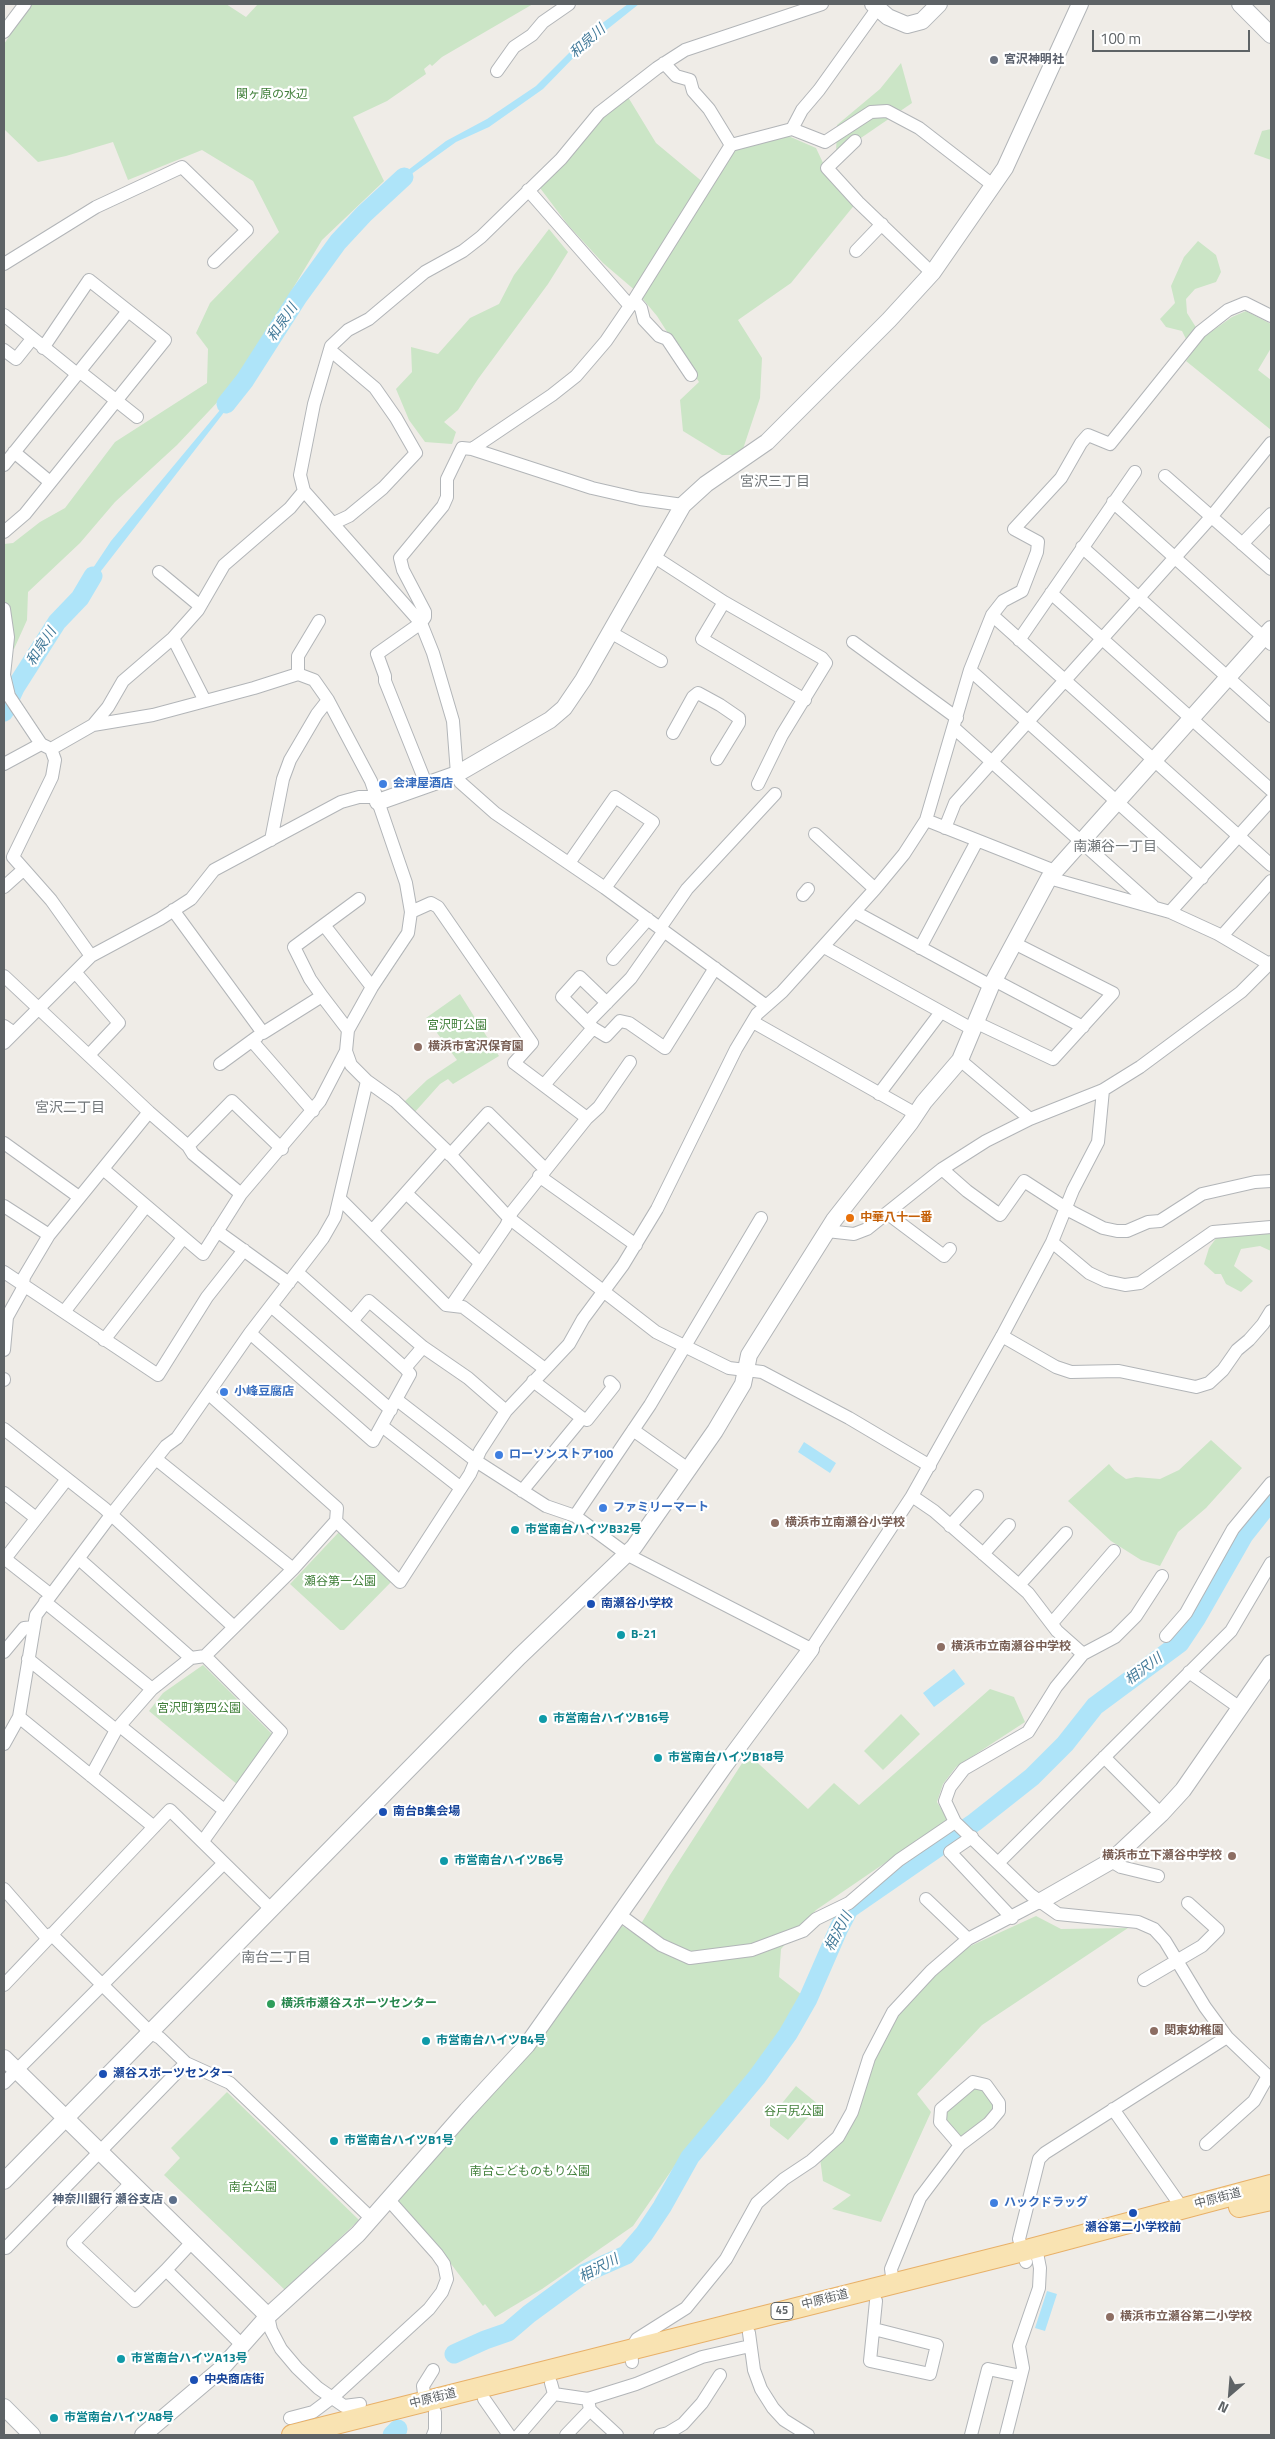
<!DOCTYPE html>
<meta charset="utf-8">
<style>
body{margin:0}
#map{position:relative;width:1275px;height:2439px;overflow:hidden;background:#efece7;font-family:"Titillium Web",sans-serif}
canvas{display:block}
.frame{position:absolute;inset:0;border:5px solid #5e6366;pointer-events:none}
.north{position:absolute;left:1205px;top:2369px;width:50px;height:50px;-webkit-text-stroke:4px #fff;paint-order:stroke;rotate:207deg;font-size:14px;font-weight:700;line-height:20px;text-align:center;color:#5e6366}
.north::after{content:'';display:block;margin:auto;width:18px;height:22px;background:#5e6366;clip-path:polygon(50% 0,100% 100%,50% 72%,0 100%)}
.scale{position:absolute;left:1092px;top:30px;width:158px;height:22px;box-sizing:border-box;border:2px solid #5e6366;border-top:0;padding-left:6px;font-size:15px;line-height:18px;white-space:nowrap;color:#5e6366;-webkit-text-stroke:4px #fff;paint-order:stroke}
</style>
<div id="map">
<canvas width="1275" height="2439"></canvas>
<div class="frame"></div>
<div class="north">N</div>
<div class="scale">100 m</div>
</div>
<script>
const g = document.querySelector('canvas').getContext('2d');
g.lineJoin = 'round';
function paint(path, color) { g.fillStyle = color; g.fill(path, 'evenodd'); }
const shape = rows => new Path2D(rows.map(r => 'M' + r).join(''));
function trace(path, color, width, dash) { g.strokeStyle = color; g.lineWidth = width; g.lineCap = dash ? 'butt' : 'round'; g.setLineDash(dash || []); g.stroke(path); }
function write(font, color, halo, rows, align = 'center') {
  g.font = font + ' "Titillium Web","Noto Sans JP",sans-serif'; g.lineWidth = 4.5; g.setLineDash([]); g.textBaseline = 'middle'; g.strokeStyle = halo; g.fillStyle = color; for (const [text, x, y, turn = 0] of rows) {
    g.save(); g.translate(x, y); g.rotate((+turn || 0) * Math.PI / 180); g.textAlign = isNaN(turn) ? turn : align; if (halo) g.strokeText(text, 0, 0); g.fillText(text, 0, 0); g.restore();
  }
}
paint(shape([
 [31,4,226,4,246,17,258,4,533,4,442,57,432,66,430,64,424,69,426,74,387,101,353,117,384,181,322,240,251,358,225,394,177,445,115,502,80,543,28,592,27,620,14,649,4,644,4,544,13,543,40,522,65,508,115,442,207,383,208,349,196,333,210,303,279,232,253,181,202,150,128,180,113,142,66,156,38,162,4,129,4,44],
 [901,63,912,103,836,155,837,125,880,89],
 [628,97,656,143,704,183,739,146,786,135,816,148,824,165,856,203,791,283,738,320,762,358,760,398,741,455,722,455,683,431,680,400,699,382,657,316,637,292,603,263,568,225,537,184,606,113],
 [1271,129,1271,160,1254,154,1262,131],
 [549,229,568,252,548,284,478,379,458,410,444,422,456,432,452,444,425,442,409,420,396,389,412,372,411,347,438,354,470,318,499,304,514,275],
 [1198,241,1216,255,1221,272,1216,282,1195,289,1186,299,1187,313,1197,329,1186,339,1182,331,1166,327,1160,319,1175,303,1171,286,1184,257],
 [1246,311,1271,324,1271,348,1258,370,1271,380,1271,430,1186,361,1201,339,1232,317],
 [460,994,499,1056,453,1084,448,1079,440,1084,414,1113,403,1103,427,1080,457,1060,426,1018],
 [1271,1233,1271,1251,1260,1246,1241,1249,1234,1266,1253,1281,1241,1292,1226,1284,1221,1274,1215,1274,1204,1264,1209,1248,1217,1237],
 [1211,1440,1242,1468,1206,1508,1178,1532,1160,1566,1141,1560,1111,1541,1068,1501,1109,1464,1115,1471,1126,1479,1136,1477,1160,1479,1179,1470],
 [339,1532,392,1581,344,1630,340,1630,290,1584],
 [203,1665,277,1739,238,1785,149,1711,163,1693],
 [990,1689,1014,1697,1025,1722,956,1767,943,1784,937,1802,948,1820,816,1910,781,1949,779,1977,811,2002,734,2106,678,2161,633,2226,542,2289,495,2317,485,2304,483,2306,445,2256,393,2199,621,1925,635,1934,670,1875,748,1754,808,1809,834,1783,859,1805],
 [901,1714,920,1734,883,1770,864,1751],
 [1036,1916,1061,1929,1128,1928,982,2025,917,2094,931,2112,881,2222,832,2209,851,2195,823,2181,820,2158,872,2063,898,2010,966,1948],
 [796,2086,819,2105,788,2140,770,2126,770,2118],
 [973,2086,982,2087,996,2104,988,2119,961,2139,945,2122,945,2112],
 [227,2092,359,2220,285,2290,164,2175,180,2158,171,2148]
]), '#cbe5c6');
paint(shape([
 [628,4,639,4,580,51,543,89,489,127,456,142,385,193,403,174,446,141,487,119,536,86,589,33],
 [245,380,222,415,80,598,85,580,111,541],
 [804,1442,836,1463,830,1473,798,1452],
 [954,1669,965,1684,934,1707,923,1693],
 [1047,2291,1057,2294,1045,2331,1035,2328]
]), '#aee4f9');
trace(shape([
 [226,404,245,380,298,297,338,242,364,214,404,177],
 [4,712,15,688,57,622,80,598,93,576],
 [454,2354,485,2340,508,2332,529,2314,585,2273,626,2255,644,2234,662,2207,690,2157,757,2077,788,2034,808,1999,839,1928,849,1909,975,1822,1032,1777,1065,1744,1095,1706,1180,1643,1196,1619,1244,1535,1271,1501],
 [392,2435,398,2429]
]), '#aee4f9', 19);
const minor = shape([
 [877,9,819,90,802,110,792,129,825,142,871,112,887,111,919,128,994,186],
 [4,32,25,4],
 [664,63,676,76,690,80,693,91,709,109,731,145],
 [497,71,514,47,532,35,543,22,569,4],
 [855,141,827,168,858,202,932,273],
 [528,190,630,306],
 [856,251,882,224],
 [4,264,96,207,182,167,247,230,214,262],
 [634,300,731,145,792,129],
 [4,315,77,374],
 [4,350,16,359,32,339],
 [330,350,375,388,396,418,416,453,383,488,349,516,334,523],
 [79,371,137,417],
 [14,452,50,482],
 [4,465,128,311],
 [1165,476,1271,569],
 [1113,502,1271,644],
 [683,505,640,499,592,488,472,449,552,395,576,376,606,341,634,300,641,308,644,320,659,336,667,339,691,375],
 [4,532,25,514,165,340,89,280,43,348],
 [1242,544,1271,514],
 [1082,547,1271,716],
 [653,556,724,602,822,658,826,663,782,735,758,784],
 [159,572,200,606],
 [1051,593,1271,790],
 [724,602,702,639,805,700],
 [4,609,8,637,4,675,9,696,41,744,4,764],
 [992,615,1271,865],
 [319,621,298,656,298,674,314,680,328,700,371,781,406,883,411,912,408,933,372,987,348,1030,346,1051,351,1065,367,1081,395,1101,445,1149,509,1218,656,1332,729,1368,762,1372,849,1418,930,1466],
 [610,632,661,661],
 [173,638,205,701],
 [1019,640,1135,472],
 [853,642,957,718],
 [970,670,1202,878],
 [93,725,108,707,123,681,173,638,198,610,224,565,290,508,304,491],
 [954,728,1153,906],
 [673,733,693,697,698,693,720,705,739,718,739,723,717,759],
 [41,744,51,749,93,725,153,715,254,688,298,674],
 [51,749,55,760,52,777,13,857,51,900,91,956],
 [427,786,385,681,385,676,377,654,421,623,425,617,425,612,403,570,400,558,443,506,447,497,447,479,462,448,472,449],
 [926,820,1055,871],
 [945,828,955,803,1212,516,1271,443],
 [815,834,875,889],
 [271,840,283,779,290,760,317,714,328,700],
 [569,863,615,797,653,822,605,888],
 [1049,878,1170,912,1218,934,1269,964],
 [4,887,23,870],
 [803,895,808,889],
 [173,910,263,1033,322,996,348,1030],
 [411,912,431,903,438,907,532,1043,514,1063,587,1118],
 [855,912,991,986],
 [1170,912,1271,800],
 [324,925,372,987],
 [660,928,687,889,775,794],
 [1222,936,1271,881],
 [824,947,974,1030],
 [920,948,977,841],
 [613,959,648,919],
 [75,972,119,1023,89,1055],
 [4,976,149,1112,188,1146,193,1154,241,1194],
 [994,980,1083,1027],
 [322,996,310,979,294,947,359,899],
 [607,1003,580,977,562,997,593,1028,606,1036,620,1021,629,1023,665,1048,715,968],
 [765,1005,605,888,495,813,460,782,457,774,453,721,433,653,421,623,304,491,300,475,314,404,331,346,348,330,369,319,425,272,463,251,481,237,561,159,599,113,657,68,685,50,822,4],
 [588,1022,631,978,664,931],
 [753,1022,916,1114],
 [977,1023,1053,1059,1113,993,1014,943],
 [4,1026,14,1033],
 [252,1041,313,1111],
 [4,1043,91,956,160,919,191,899,214,870,341,802,359,797,377,797],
 [960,1060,1030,1119],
 [220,1064,257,1037],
 [544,1085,593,1028],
 [1103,1090,1098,1142,1073,1190,1052,1242,1002,1336,912,1496,934,1511,1028,1593,1057,1631,1083,1654,1056,1687,1028,1732,964,1769,950,1787,945,1801,955,1822,1031,1895,1058,1914,1138,1922,1154,1929,1165,1941,1205,2007,1227,2037],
 [879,1094,941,1012],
 [4,1143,79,1197],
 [188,1146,232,1101,282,1149],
 [450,1155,488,1113,545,1169],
 [103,1169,203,1254,241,1194,320,1101,346,1051],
 [942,1169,967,1191,1000,1215,1024,1181,1072,1212,1103,1228,1117,1231,1127,1231,1148,1222,1160,1221,1202,1194,1255,1182,1271,1181],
 [539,1176,636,1245],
 [406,1193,480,1263],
 [341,1200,446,1305,463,1307,545,1369],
 [4,1206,49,1235],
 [888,1214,944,1256,950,1249],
 [217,1231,289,1283],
 [372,1231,445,1149],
 [827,1231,854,1234,867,1229,942,1169,986,1141,1030,1119,1103,1090,1140,1067,1241,992,1271,962],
 [1052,1242,1089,1273,1106,1281,1125,1285,1140,1283,1213,1232,1271,1227],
 [4,1272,158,1375,207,1297,244,1250],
 [298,1273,405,1368],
 [452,1305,506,1226,512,1212,587,1118,599,1107,630,1062],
 [271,1306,391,1410],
 [64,1312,146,1206],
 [352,1321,369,1301,423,1347,468,1378,506,1411],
 [250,1333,373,1441,410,1374,405,1368,423,1347],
 [1002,1336,1056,1367,1071,1372,1119,1371,1196,1387,1209,1383,1223,1370,1237,1350,1249,1340,1263,1324,1271,1311],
 [104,1340,183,1238],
 [4,1350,7,1317,22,1290,24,1277,49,1235,149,1112],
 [4,1379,4,1380],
 [209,1394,337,1508,336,1521,400,1582,470,1474,480,1451,506,1411,569,1344,583,1319,623,1265,657,1209,736,1049,757,1014,782,992,875,889,904,854,926,820,970,670,992,615,1003,601,1022,591,1037,552,1038,542,1014,529,1061,478,1081,443,1088,435,1110,444,1200,332,1228,310,1245,303,1271,316],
 [397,1400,476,1461,546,1506,575,1516,628,1555,811,1649,912,1496],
 [582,1418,587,1420,614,1386,610,1382],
 [382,1426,461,1488],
 [4,1429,104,1508,234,1627],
 [633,1430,688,1469],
 [156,1459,293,1569],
 [522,1491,582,1418,533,1381],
 [4,1493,36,1518],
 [575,1516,650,1405,761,1218],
 [950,1526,977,1496],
 [983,1554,1009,1525],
 [4,1558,51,1595],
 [79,1559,191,1658],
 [4,1560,67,1479],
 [1019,1585,1066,1533],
 [45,1602,152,1689],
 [1052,1623,1114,1551],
 [1166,1636,1186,1613,1233,1529,1271,1483],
 [4,1652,24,1628,34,1627],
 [1083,1654,1115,1637,1136,1616,1162,1576],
 [28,1659,116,1730],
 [1189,1672,1240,1708],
 [19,1717,154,1827],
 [120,1726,224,1810],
 [4,1744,19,1717,36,1615,111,1515,166,1446,177,1438,250,1333,323,1238,335,1217,367,1081],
 [1104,1757,1161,1814],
 [91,1776,116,1730,152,1689,191,1658,205,1656,293,1569,336,1521],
 [972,1837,950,1852,1012,1918],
 [203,1841,281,1732,205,1656],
 [1111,1861,1121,1867,1158,1876],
 [998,1863,1231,1631,1271,1563],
 [4,1889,47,1938],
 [926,1899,968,1939],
 [620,1915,661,1945,690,1958,752,1950,803,1931,816,1919,849,1903,899,1860,955,1822],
 [51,1934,151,2033,160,2038,186,2063,230,2083,371,2218],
 [1144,1980,1202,1946,1218,1930,1188,1903],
 [4,1985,170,1810,272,1910],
 [4,2083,224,1863],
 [1113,2109,1183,2209],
 [1206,2144,1254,2101,1268,2076],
 [131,2183,73,2243,135,2301,166,2270],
 [192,2242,166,2270,242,2345],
 [4,2246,6,2248,186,2063],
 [1026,2262,1019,2239,1039,2159,1045,2153,1227,2037,1271,2079],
 [893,2283,891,2269,920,2198,960,2145,989,2123,999,2111,999,2103,986,2085,973,2082,941,2109,940,2122,960,2145],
 [268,2316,271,2330,281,2349,297,2368,318,2388,344,2406,360,2404],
 [874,2329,937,2345,930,2374,870,2361,876,2301],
 [749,2333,754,2370,761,2389,773,2408,784,2420,808,2435],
 [632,2362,631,2349,637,2339,686,2308,726,2259,757,2203,784,2179,811,2161,838,2137,852,2112,869,2058,893,2012,931,1971,968,1939,1041,1901],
 [554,2394,588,2399],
 [484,2399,509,2435],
 [425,2401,423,2386,433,2370],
 [590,2410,617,2435],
 [290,2418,313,2412,333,2397,429,2309,442,2292,447,2279,444,2264,437,2254,388,2199],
 [433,2435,435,2430,435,2412],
 [519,2435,554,2394,551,2383],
 [566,2435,590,2410,588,2399,636,2384,702,2357,750,2346],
 [660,2435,668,2433,683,2424,702,2403,720,2375],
 [971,2435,988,2369,1021,2376],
 [1006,2435,1023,2368,1019,2346,1039,2288,1040,2268,1036,2248]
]);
const tertiary = shape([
 [873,4,888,17,907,25,922,21,939,4],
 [1240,4,1271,35],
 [378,802,457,774,550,720,564,708,583,680,683,505,706,484,767,442,889,320,933,272,1005,168,1080,4],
 [1041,1901,1111,1861,1161,1814,1183,1790,1271,1663],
 [4,2058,268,2316],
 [4,2181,519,1657,634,1547,715,1431,743,1384,749,1355,834,1220,910,1123,924,1102,960,1060,991,986,1049,878,1271,629],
 [4,2407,32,2435],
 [143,2435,221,2369,268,2316,358,2234,467,2110,527,2045,725,1765,811,1649]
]);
const primary = shape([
 [1239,2207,1271,2200],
 [292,2435,1023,2251,1271,2185]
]);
trace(minor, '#b2b5b8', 14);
trace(tertiary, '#b2b5b8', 18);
trace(primary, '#e8b068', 22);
trace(minor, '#fff', 12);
trace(tertiary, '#fff', 16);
trace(primary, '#f9e3b2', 20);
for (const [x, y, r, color] of [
 [994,60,5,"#6b7280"],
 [383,784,5,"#3f7fe0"],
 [418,1047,5,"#8d6e63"],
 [850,1218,5,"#e8710a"],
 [224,1392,5,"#3f7fe0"],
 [499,1455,5,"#3f7fe0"],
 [603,1508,5,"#3f7fe0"],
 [775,1523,5,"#8d6e63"],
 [515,1530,5,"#0f9aa8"],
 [591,1604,5,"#1a4fb4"],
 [621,1635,5,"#0f9aa8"],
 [941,1647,5,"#8d6e63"],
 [543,1719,5,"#0f9aa8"],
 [658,1758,5,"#0f9aa8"],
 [383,1812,5,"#1a4fb4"],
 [1232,1856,5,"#8d6e63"],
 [444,1861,5,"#0f9aa8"],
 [271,2004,5,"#2e9e5b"],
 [1154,2031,5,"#8d6e63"],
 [426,2041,5,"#0f9aa8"],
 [103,2074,5,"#1a4fb4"],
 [334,2141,5,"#0f9aa8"],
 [173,2200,5,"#5c6f8a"],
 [994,2203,5,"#3f7fe0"],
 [1133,2213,5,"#1a4fb4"],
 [1110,2317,5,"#8d6e63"],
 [121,2359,5,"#0f9aa8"],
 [194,2380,5,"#1a4fb4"],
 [54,2418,5,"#0f9aa8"]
]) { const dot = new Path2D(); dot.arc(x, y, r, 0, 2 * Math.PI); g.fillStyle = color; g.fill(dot); trace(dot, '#fff', 2); }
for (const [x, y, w] of [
 [782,2311,22]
]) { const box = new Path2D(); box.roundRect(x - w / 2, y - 8.5, w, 17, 4); g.fillStyle = '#fff'; g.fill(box); trace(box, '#5e6366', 1); }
write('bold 11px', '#5e6366', null, [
 ["45",782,2311]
]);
write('bold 12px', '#5b616d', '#fff', [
 ["宮沢神明社",1004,60]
], 'left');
write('12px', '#42803b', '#fff', [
 ["関ヶ原の水辺",272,95],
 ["宮沢町公園",457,1026],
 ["瀬谷第一公園",340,1582],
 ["宮沢町第四公園",199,1709],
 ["谷戸尻公園",794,2112],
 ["南台こどものもり公園",530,2172],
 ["南台公園",253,2188]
]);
write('bold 12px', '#366cbe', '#fff', [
 ["会津屋酒店",393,784],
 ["小峰豆腐店",234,1392],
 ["ローソンストア100",509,1455],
 ["ファミリーマート",613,1508],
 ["ハックドラッグ",1004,2203]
], 'left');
write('bold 12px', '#785e54', '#fff', [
 ["横浜市宮沢保育園",428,1047],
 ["横浜市立南瀬谷小学校",785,1523],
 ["横浜市立南瀬谷中学校",951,1647],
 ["横浜市立下瀬谷中学校",1222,1856,"right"],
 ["関東幼稚園",1164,2031],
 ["横浜市立瀬谷第二小学校",1120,2317]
], 'left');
write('bold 12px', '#c56008', '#fff', [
 ["中華八十一番",860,1218]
], 'left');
write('bold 12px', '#0d838f', '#fff', [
 ["市営南台ハイツB32号",525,1530],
 ["B-21",631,1635],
 ["市営南台ハイツB16号",553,1719],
 ["市営南台ハイツB18号",668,1758],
 ["市営南台ハイツB6号",454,1861],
 ["市営南台ハイツB4号",436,2041],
 ["市営南台ハイツB1号",344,2141],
 ["市営南台ハイツA13号",131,2359],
 ["市営南台ハイツA8号",64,2418]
], 'left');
write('bold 12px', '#164399', '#fff', [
 ["南瀬谷小学校",601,1604],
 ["南台B集会場",393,1812],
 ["瀬谷スポーツセンター",113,2074],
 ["瀬谷第二小学校前",1133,2228,"center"],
 ["中央商店街",204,2380]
], 'left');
write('bold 12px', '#27864d', '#fff', [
 ["横浜市瀬谷スポーツセンター",281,2004]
], 'left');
write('12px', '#5e6366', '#fff', [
 ["中原街道",1218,2199,-15],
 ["中原街道",825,2300,-14],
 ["中原街道",433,2399,-14]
]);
write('bold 12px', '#4e5e75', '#fff', [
 ["神奈川銀行 瀬谷支店",163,2200]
], 'right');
write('italic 14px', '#447b9a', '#fff', [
 ["和泉川",588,42,-42],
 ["和泉川",283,323,-56],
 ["和泉川",42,647,-57],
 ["相沢川",1144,1670,-37],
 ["相沢川",839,1932,-62],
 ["相沢川",599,2269,-28]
]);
write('14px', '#707578', '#fff', [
 ["宮沢三丁目",775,483],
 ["南瀬谷一丁目",1115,848],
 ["宮沢二丁目",70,1109],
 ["南台二丁目",276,1959]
]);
</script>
